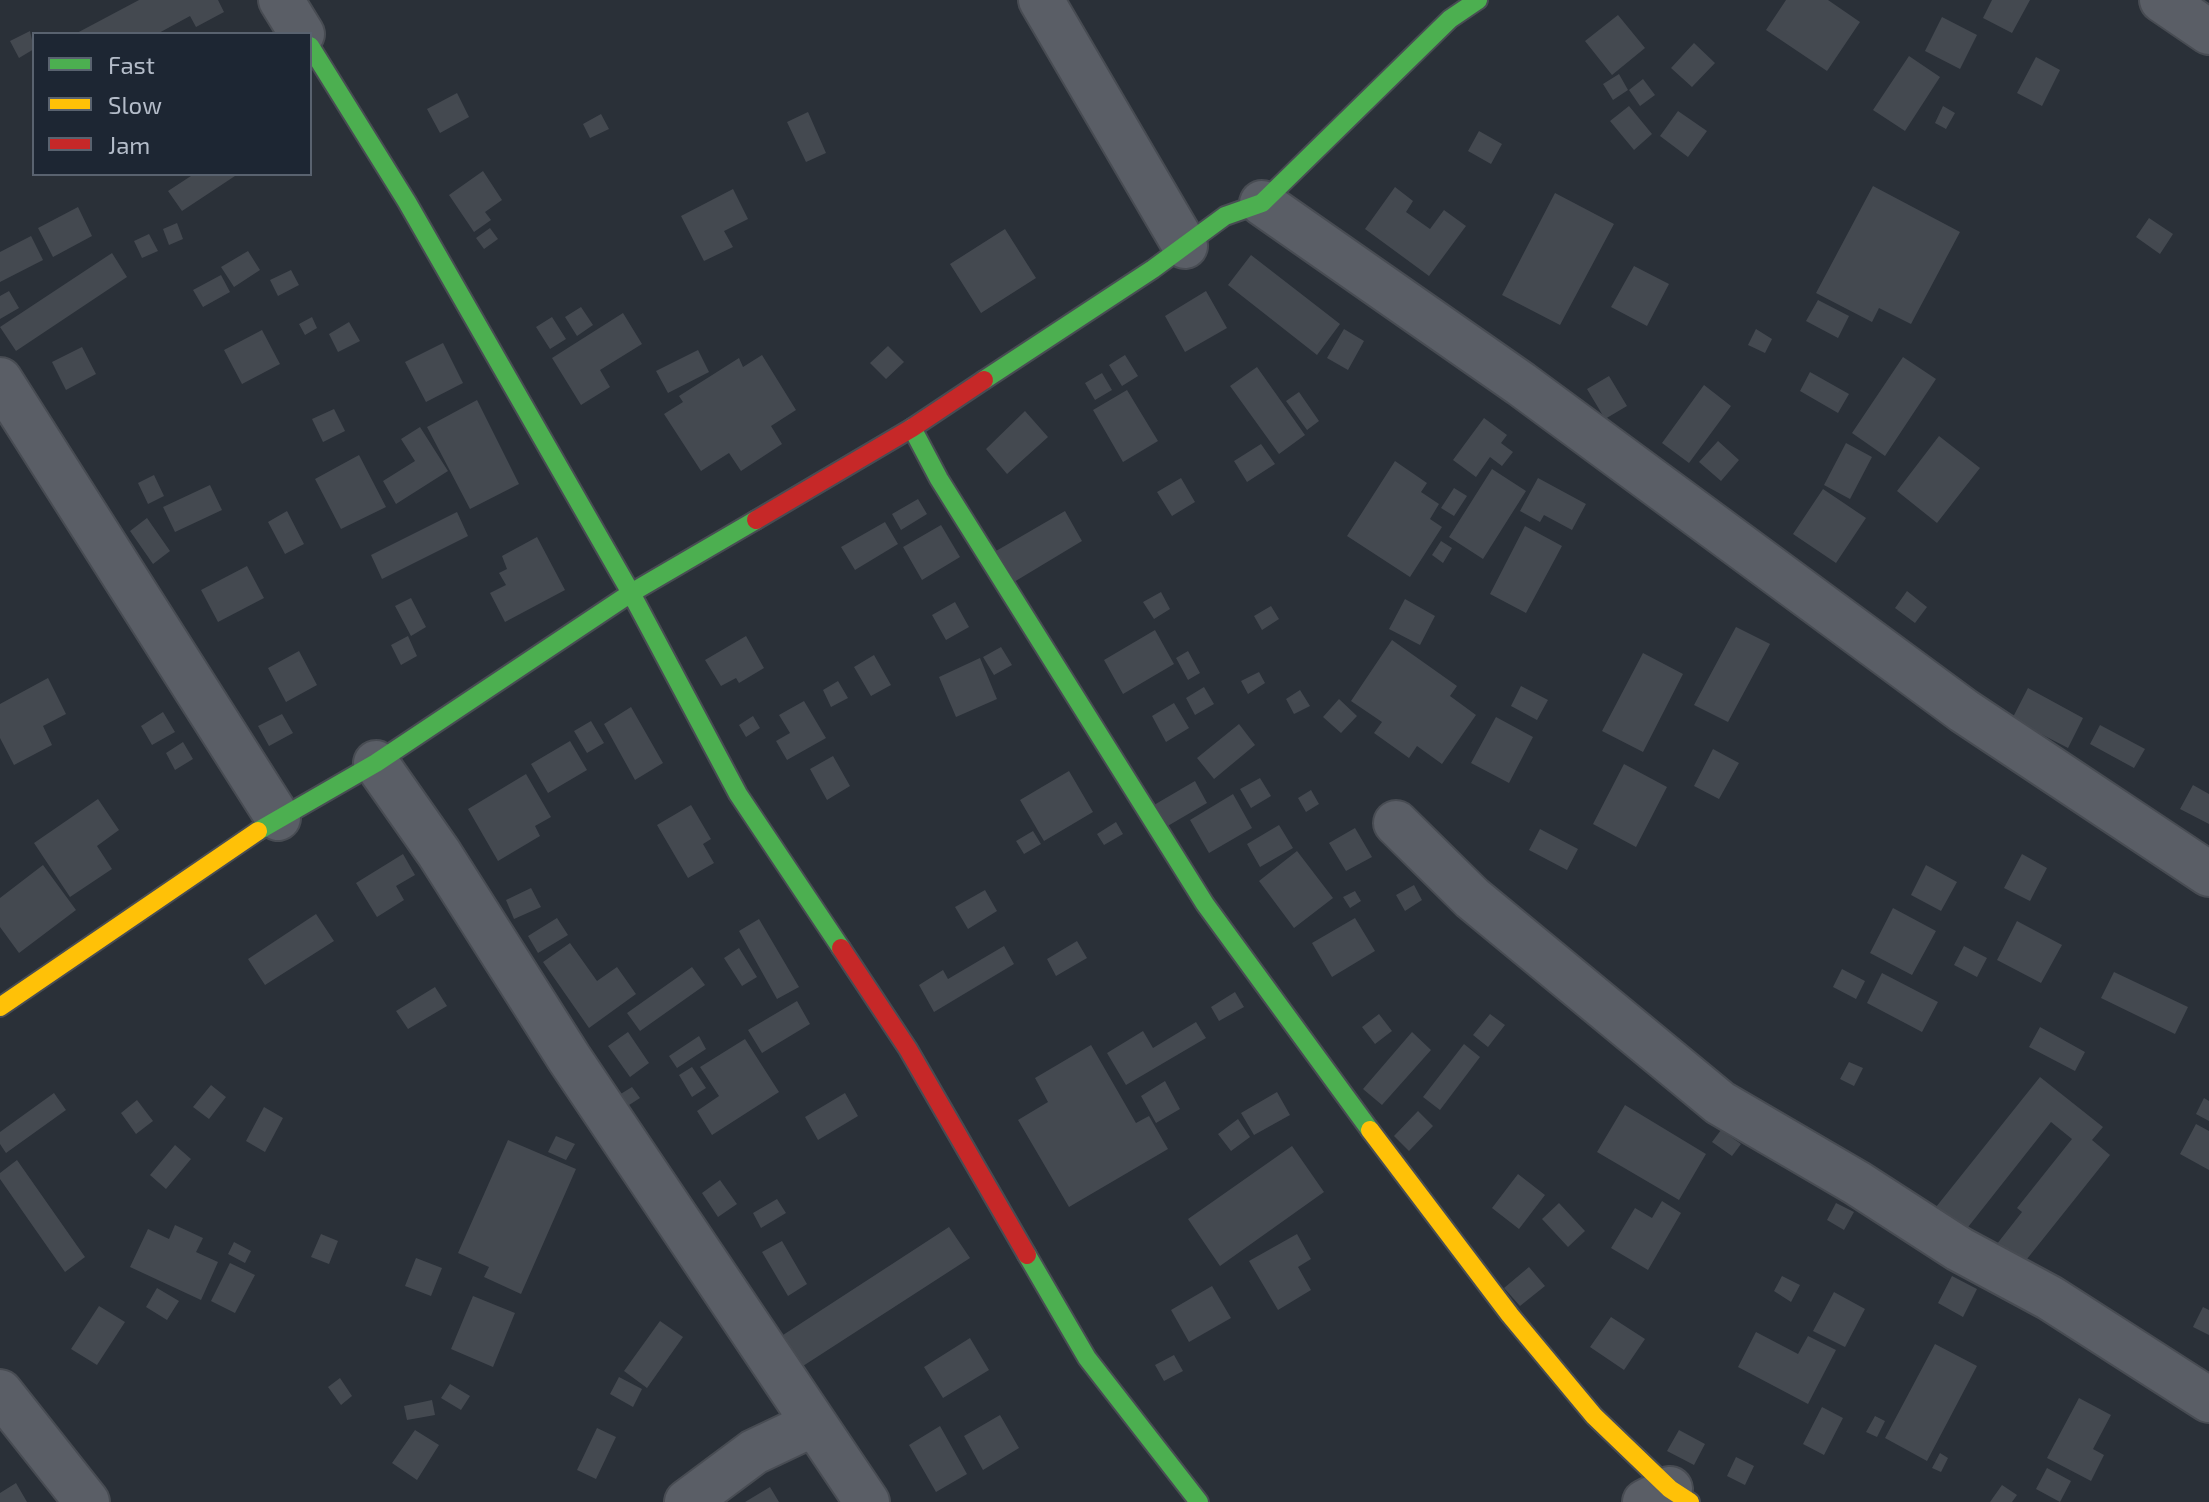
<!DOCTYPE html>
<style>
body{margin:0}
#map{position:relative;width:2209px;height:1502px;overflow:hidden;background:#2a3038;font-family:"Exo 2",sans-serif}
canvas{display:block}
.legend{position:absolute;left:32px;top:32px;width:280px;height:144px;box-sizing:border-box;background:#1d2633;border:2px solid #59626f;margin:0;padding:10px 14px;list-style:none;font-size:24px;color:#b4bcc9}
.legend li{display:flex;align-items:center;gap:16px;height:40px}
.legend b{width:40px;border:2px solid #59626f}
</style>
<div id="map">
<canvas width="2209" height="1502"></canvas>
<ul class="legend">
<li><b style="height:10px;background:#4caf50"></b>Fast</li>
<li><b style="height:10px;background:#ffc107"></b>Slow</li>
<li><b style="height:10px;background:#c62828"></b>Jam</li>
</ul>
</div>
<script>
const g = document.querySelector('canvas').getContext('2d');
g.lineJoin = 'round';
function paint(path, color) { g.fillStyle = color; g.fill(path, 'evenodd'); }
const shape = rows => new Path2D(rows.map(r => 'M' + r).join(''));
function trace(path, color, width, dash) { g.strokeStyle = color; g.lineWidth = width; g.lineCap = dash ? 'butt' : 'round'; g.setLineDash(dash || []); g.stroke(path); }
paint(shape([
 [139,0,218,0,224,12,196,27,190,16,157,34,75,34],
 [1786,0,1828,0,1860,22,1827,71,1766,30],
 [1992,0,2030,0,2012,33,1983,18],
 [1618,15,1645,48,1612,75,1585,41],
 [1942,17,1977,35,1960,69,1925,51],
 [30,31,34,49,19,58,10,41],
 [1694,43,1715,63,1692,87,1671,68],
 [1909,56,1940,77,1905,131,1873,110],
 [2036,57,2060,70,2042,106,2017,93],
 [1619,74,1628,90,1613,100,1603,84],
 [1643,79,1655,95,1640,106,1629,90],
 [457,93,469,117,440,133,427,109],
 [1629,106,1652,134,1634,150,1610,121],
 [1943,106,1955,113,1946,129,1935,123],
 [1678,111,1707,131,1688,157,1660,136],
 [808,112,826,153,806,162,787,122],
 [601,114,609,129,590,138,583,124],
 [1479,131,1502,144,1491,164,1468,151],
 [483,171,502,200,485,212,491,220,474,232,449,195],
 [194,174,238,174,182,211,168,191],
 [1873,186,1960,232,1911,324,1879,308,1872,322,1816,293],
 [1395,187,1413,201,1406,212,1430,229,1444,210,1466,226,1429,276,1365,229],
 [733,189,748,219,724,231,733,247,704,261,681,216],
 [1555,193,1614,224,1560,325,1502,295],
 [78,207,92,236,53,257,38,228],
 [2149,218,2173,234,2160,254,2136,237],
 [177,223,183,239,169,245,163,229],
 [490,228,498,239,484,249,476,238],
 [1005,229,1036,278,981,313,950,264],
 [149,234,158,251,142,258,134,241],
 [31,236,43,260,0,282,0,252],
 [248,251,260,270,234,287,221,267],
 [112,253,127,277,16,351,0,327],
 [1251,255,1340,324,1317,355,1228,285],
 [1634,266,1669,284,1647,326,1611,307],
 [291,270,299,285,278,296,270,280],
 [221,275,230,292,203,307,193,290],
 [9,291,19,308,0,319,0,296],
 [1206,291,1227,328,1185,352,1165,316],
 [1818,300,1849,316,1838,338,1806,321],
 [581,307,593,325,577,336,565,317],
 [623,313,642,344,600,370,610,387,581,405,552,358],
 [312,317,317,328,305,335,299,324],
 [552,317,566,339,550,349,536,327],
 [349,322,360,341,338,352,329,334],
 [1344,329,1364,341,1348,370,1327,358],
 [1756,329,1772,339,1765,353,1748,345],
 [262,330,280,364,242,384,224,350],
 [443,343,463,383,426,402,405,362],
 [888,346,904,362,886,379,870,363],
 [82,347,96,374,66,390,52,362],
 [698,350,709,372,668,393,656,371],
 [762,355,796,410,771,426,782,444,741,471,729,453,701,471,664,414,683,402,679,396,739,358,743,367],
 [1125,355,1138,376,1122,386,1109,365],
 [1903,357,1936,379,1885,456,1852,433],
 [1257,367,1305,435,1279,454,1230,386],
 [1810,372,1849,394,1838,413,1800,391],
 [1102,373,1112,390,1095,400,1085,383],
 [1609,376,1627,406,1605,419,1587,389],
 [1704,385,1731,406,1689,463,1662,443],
 [1127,390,1158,441,1123,462,1093,410],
 [1299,392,1319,421,1307,430,1286,401],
 [477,400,519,484,470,509,427,427],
 [334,409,345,431,323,442,312,419],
 [1025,411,1048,437,1007,474,986,449],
 [1484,418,1507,435,1501,443,1513,452,1502,466,1490,457,1476,477,1453,460],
 [420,427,448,471,396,504,383,481,415,461,401,439],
 [1939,436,1980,468,1937,523,1897,491],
 [1718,441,1739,460,1721,481,1699,462],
 [1846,443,1872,457,1850,499,1824,485],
 [1261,444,1275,464,1247,482,1234,461],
 [359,455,386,507,341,529,315,479],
 [1395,461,1427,483,1421,492,1439,504,1430,519,1442,527,1410,577,1347,536],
 [1492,469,1526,491,1483,559,1449,537],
 [154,475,164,496,148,504,138,483],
 [1181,478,1195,502,1172,516,1157,492],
 [1538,478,1586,504,1572,530,1544,515,1540,522,1520,511],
 [210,485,222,510,175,532,163,507],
 [1454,488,1467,496,1454,516,1441,508],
 [1823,489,1866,518,1836,563,1793,534],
 [918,499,927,514,901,530,892,514],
 [287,511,304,544,285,554,268,522],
 [1065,511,1082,541,1014,582,996,551],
 [457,512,468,536,382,579,371,555],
 [147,518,170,551,153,564,130,531],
 [885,522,898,544,855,570,841,547],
 [941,525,960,557,922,580,903,547],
 [1525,526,1562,546,1526,613,1490,594],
 [537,537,565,590,505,622,490,593,506,585,499,573,507,569,502,556],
 [1441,541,1452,548,1443,563,1432,555],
 [247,566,264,598,218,622,201,590],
 [1907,591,1927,607,1915,623,1895,608],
 [1161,592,1170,609,1154,619,1143,602],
 [411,598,426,627,411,636,395,606],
 [1405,599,1435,616,1420,645,1389,629],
 [955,602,969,627,946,640,932,615],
 [1271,606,1279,619,1262,630,1254,616],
 [1736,627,1770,644,1728,722,1694,705],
 [1155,630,1174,664,1123,694,1104,660],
 [408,636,417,656,401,665,391,645],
 [746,636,764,668,739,683,736,678,721,686,705,660],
 [1392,640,1457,686,1450,696,1476,715,1442,764,1417,746,1409,758,1374,733,1382,722,1351,701],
 [1001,647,1012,665,994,675,983,657],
 [299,651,317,685,286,702,268,668],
 [1188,651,1200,673,1188,680,1176,658],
 [1643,653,1683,674,1643,752,1602,731],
 [874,655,891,685,871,696,854,667],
 [980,658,997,699,956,717,939,677],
 [1259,672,1265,683,1248,694,1241,681],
 [48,678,66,714,43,726,52,745,14,765,0,738,0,704],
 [838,681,848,698,831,707,823,690],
 [1521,686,1548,700,1537,720,1511,706],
 [1204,687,1214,704,1195,715,1186,698],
 [2028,688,2083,718,2068,748,2012,719],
 [1300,690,1310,706,1294,714,1286,699],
 [1339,699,1357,716,1341,733,1323,717],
 [804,701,826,738,787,760,776,741,790,733,779,715],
 [1174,703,1189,728,1166,742,1152,716],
 [631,707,663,763,635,780,604,724],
 [163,712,175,732,152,745,141,726],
 [282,714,293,733,269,746,258,726],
 [753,716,760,728,746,737,739,725],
 [1496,717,1533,737,1509,783,1471,763],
 [591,721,604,743,587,753,574,731],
 [1239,724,1255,745,1214,779,1197,758],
 [2100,725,2145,749,2134,768,2090,744],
 [570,741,587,770,548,793,531,764],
 [183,742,193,759,175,770,166,753],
 [1713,749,1739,763,1719,799,1694,786],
 [833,756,850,786,827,800,810,769],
 [1624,764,1667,787,1636,847,1593,824],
 [1069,771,1093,812,1044,841,1020,800],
 [526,774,551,817,535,826,540,836,498,861,468,809],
 [1260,778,1271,796,1251,808,1240,789],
 [1195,781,1207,803,1166,827,1154,805],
 [2193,785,2209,794,2209,824,2180,809],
 [1311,790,1319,804,1306,812,1298,798],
 [1233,794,1252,828,1209,853,1190,820],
 [98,799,119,830,97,846,112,869,70,897,34,843],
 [691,805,711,839,703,844,714,863,688,878,657,825],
 [1116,822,1123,834,1104,845,1097,834],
 [1279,825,1293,848,1260,867,1247,844],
 [1355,828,1372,857,1346,871,1329,843],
 [1540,829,1578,849,1567,870,1529,850],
 [1033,831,1041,844,1024,854,1016,841],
 [1297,851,1333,898,1294,928,1259,881],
 [403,854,415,875,396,886,404,900,377,917,356,883],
 [2022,854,2047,868,2030,901,2004,888],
 [43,865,76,910,19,953,0,927,0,898],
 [1926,865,1957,882,1941,911,1911,895],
 [1414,885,1422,900,1405,911,1396,895],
 [531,888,541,907,514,919,506,900],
 [985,890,997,911,968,929,955,907],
 [1355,891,1361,901,1350,908,1343,897],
 [1893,908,1936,931,1912,975,1870,953],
 [316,914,334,941,265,985,248,959],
 [557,918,568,935,538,953,528,936],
 [1355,918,1375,951,1332,977,1312,943],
 [759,919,799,987,777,999,739,931],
 [2017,921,2062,945,2041,983,1997,960],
 [1077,941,1087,958,1056,976,1047,959],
 [570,943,597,981,617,967,636,994,589,1028,543,962],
 [1004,946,1014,964,934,1012,919,985,943,970,948,979],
 [1964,946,1987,958,1977,977,1954,965],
 [739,948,757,977,742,986,724,958],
 [692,967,705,985,640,1031,627,1013],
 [1842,969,1865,981,1856,999,1833,987],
 [2114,972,2188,1007,2175,1034,2101,998],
 [1882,973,1938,1002,1922,1032,1867,1003],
 [435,987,447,1006,408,1029,396,1011],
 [1235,992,1244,1007,1219,1021,1211,1007],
 [797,1001,810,1024,762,1053,748,1030],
 [1379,1014,1392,1031,1375,1044,1362,1027],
 [1490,1014,1505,1025,1488,1047,1473,1035],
 [1196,1022,1206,1038,1126,1085,1107,1053,1143,1031,1153,1048],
 [2040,1027,2085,1052,2075,1071,2029,1047],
 [628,1032,649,1063,630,1077,608,1046],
 [1412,1032,1431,1050,1382,1105,1363,1089],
 [699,1036,706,1049,677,1068,669,1056],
 [745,1039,779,1092,712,1135,697,1111,719,1096,700,1067],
 [1464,1044,1480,1057,1440,1110,1423,1097],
 [1091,1045,1136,1123,1149,1116,1168,1149,1069,1207,1018,1120,1048,1102,1035,1078],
 [1849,1062,1863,1068,1854,1086,1840,1079],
 [692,1067,706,1088,692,1097,679,1075],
 [2040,1077,2103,1127,2092,1140,2110,1155,2019,1269,1993,1249,2022,1212,2017,1208,2072,1139,2051,1122,1961,1236,1932,1212],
 [1165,1081,1180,1109,1156,1123,1141,1096],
 [211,1085,226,1097,209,1119,193,1107],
 [632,1087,640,1098,626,1107,619,1095],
 [1277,1092,1290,1115,1254,1135,1241,1113],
 [54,1093,66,1110,6,1153,0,1144,0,1132],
 [845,1093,858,1116,818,1140,805,1117],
 [2204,1098,2209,1101,2209,1121,2196,1114],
 [137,1100,153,1121,136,1134,121,1113],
 [1625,1105,1706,1154,1679,1200,1597,1152],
 [264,1107,283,1118,265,1152,246,1141],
 [1418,1111,1433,1126,1409,1151,1394,1136],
 [1238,1119,1250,1137,1231,1151,1218,1134],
 [2196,1124,2209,1131,2209,1170,2180,1154],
 [1721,1130,1741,1144,1732,1156,1712,1142],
 [556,1136,575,1144,566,1160,548,1152],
 [508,1140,576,1169,521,1294,484,1277,489,1267,458,1253],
 [175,1145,191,1159,166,1189,150,1175],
 [1292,1146,1324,1192,1220,1266,1188,1219],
 [17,1160,85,1257,65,1272,0,1179,0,1173],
 [1518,1174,1545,1195,1519,1229,1492,1208],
 [720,1180,737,1204,718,1217,702,1193],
 [777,1199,786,1213,761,1228,753,1213],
 [1662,1201,1681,1213,1648,1270,1611,1248,1635,1208,1652,1218],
 [1559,1203,1585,1231,1568,1247,1542,1219],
 [1836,1203,1854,1212,1844,1230,1827,1220],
 [175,1225,203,1238,196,1252,218,1262,201,1300,130,1267,148,1229,169,1239],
 [949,1227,970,1258,803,1366,783,1335],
 [321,1234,338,1241,329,1264,311,1257],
 [1297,1234,1311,1259,1298,1267,1311,1290,1278,1310,1249,1261],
 [782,1241,807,1284,788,1296,762,1252],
 [234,1242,251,1251,245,1263,228,1254],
 [416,1258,442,1268,431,1296,405,1286],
 [230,1263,255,1275,235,1313,211,1301],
 [1529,1267,1545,1286,1520,1306,1504,1288],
 [1782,1276,1800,1285,1791,1302,1774,1291],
 [1952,1276,1977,1289,1963,1317,1938,1303],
 [1212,1286,1231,1318,1189,1342,1171,1310],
 [157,1288,179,1301,167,1320,146,1307],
 [1834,1292,1865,1309,1845,1347,1813,1331],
 [473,1296,515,1313,493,1367,451,1349],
 [99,1306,125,1322,97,1365,71,1349],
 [2203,1307,2209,1310,2209,1335,2193,1327],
 [1611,1317,1645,1339,1624,1370,1590,1347],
 [660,1321,683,1337,647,1388,624,1371],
 [1756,1332,1798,1354,1808,1336,1836,1350,1808,1404,1738,1367],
 [970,1338,989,1370,943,1398,924,1367],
 [1935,1344,1977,1366,1927,1461,1885,1438],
 [1174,1355,1183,1371,1164,1381,1155,1365],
 [619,1377,642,1389,633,1407,610,1394],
 [340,1378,352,1396,341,1405,328,1387],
 [450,1384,470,1396,461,1410,441,1398],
 [2079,1398,2111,1415,2093,1449,2104,1455,2091,1481,2047,1458],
 [432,1400,435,1415,407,1420,404,1406],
 [1822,1407,1843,1418,1824,1455,1803,1444],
 [1000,1415,1019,1448,983,1470,964,1436],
 [1875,1416,1885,1421,1877,1437,1866,1432],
 [940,1426,967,1474,936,1492,909,1445],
 [597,1428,616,1437,596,1479,577,1470],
 [415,1430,439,1445,417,1480,392,1463],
 [1679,1430,1705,1444,1694,1465,1667,1451],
 [1940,1453,1948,1458,1941,1472,1932,1468],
 [1736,1457,1754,1466,1745,1485,1727,1476],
 [2047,1468,2071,1481,2060,1502,2036,1489],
 [16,1483,27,1502,0,1502,0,1493],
 [2002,1485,2017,1495,2012,1502,1990,1502],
 [770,1487,779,1502,745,1502]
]), '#444950');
const street = shape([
 [281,0,302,34],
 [1041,0,1185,246],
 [2162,0,2209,32],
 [1262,203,1521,384,1964,711,2209,874],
 [0,380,278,818],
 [376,763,439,853,569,1058,867,1502],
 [1396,823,1472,898,1720,1103,1857,1183,1959,1249,2050,1298,2209,1400],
 [0,1392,87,1502],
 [687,1502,754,1452,813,1424],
 [1645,1502,1670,1489]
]);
const fast = shape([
 [310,46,407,202,631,593,738,794,841,948],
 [984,380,1153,269,1225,216,1262,203,1450,19,1478,0],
 [912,428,939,479,1205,904,1370,1130],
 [258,831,376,763,631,593,756,520],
 [1027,1255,1087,1358,1199,1502]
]);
const slow = shape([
 [0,1007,258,831],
 [1370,1130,1510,1315,1594,1416,1670,1489,1690,1502]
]);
const jam = shape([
 [756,520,912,428,984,380],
 [841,948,908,1049,1027,1255]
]);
trace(street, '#484c53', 48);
trace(fast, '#484c53', 22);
trace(slow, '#484c53', 22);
trace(jam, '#484c53', 22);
trace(street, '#5a5e66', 44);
trace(fast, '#4caf50', 18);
trace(slow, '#ffc107', 18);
trace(jam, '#c62828', 18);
</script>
